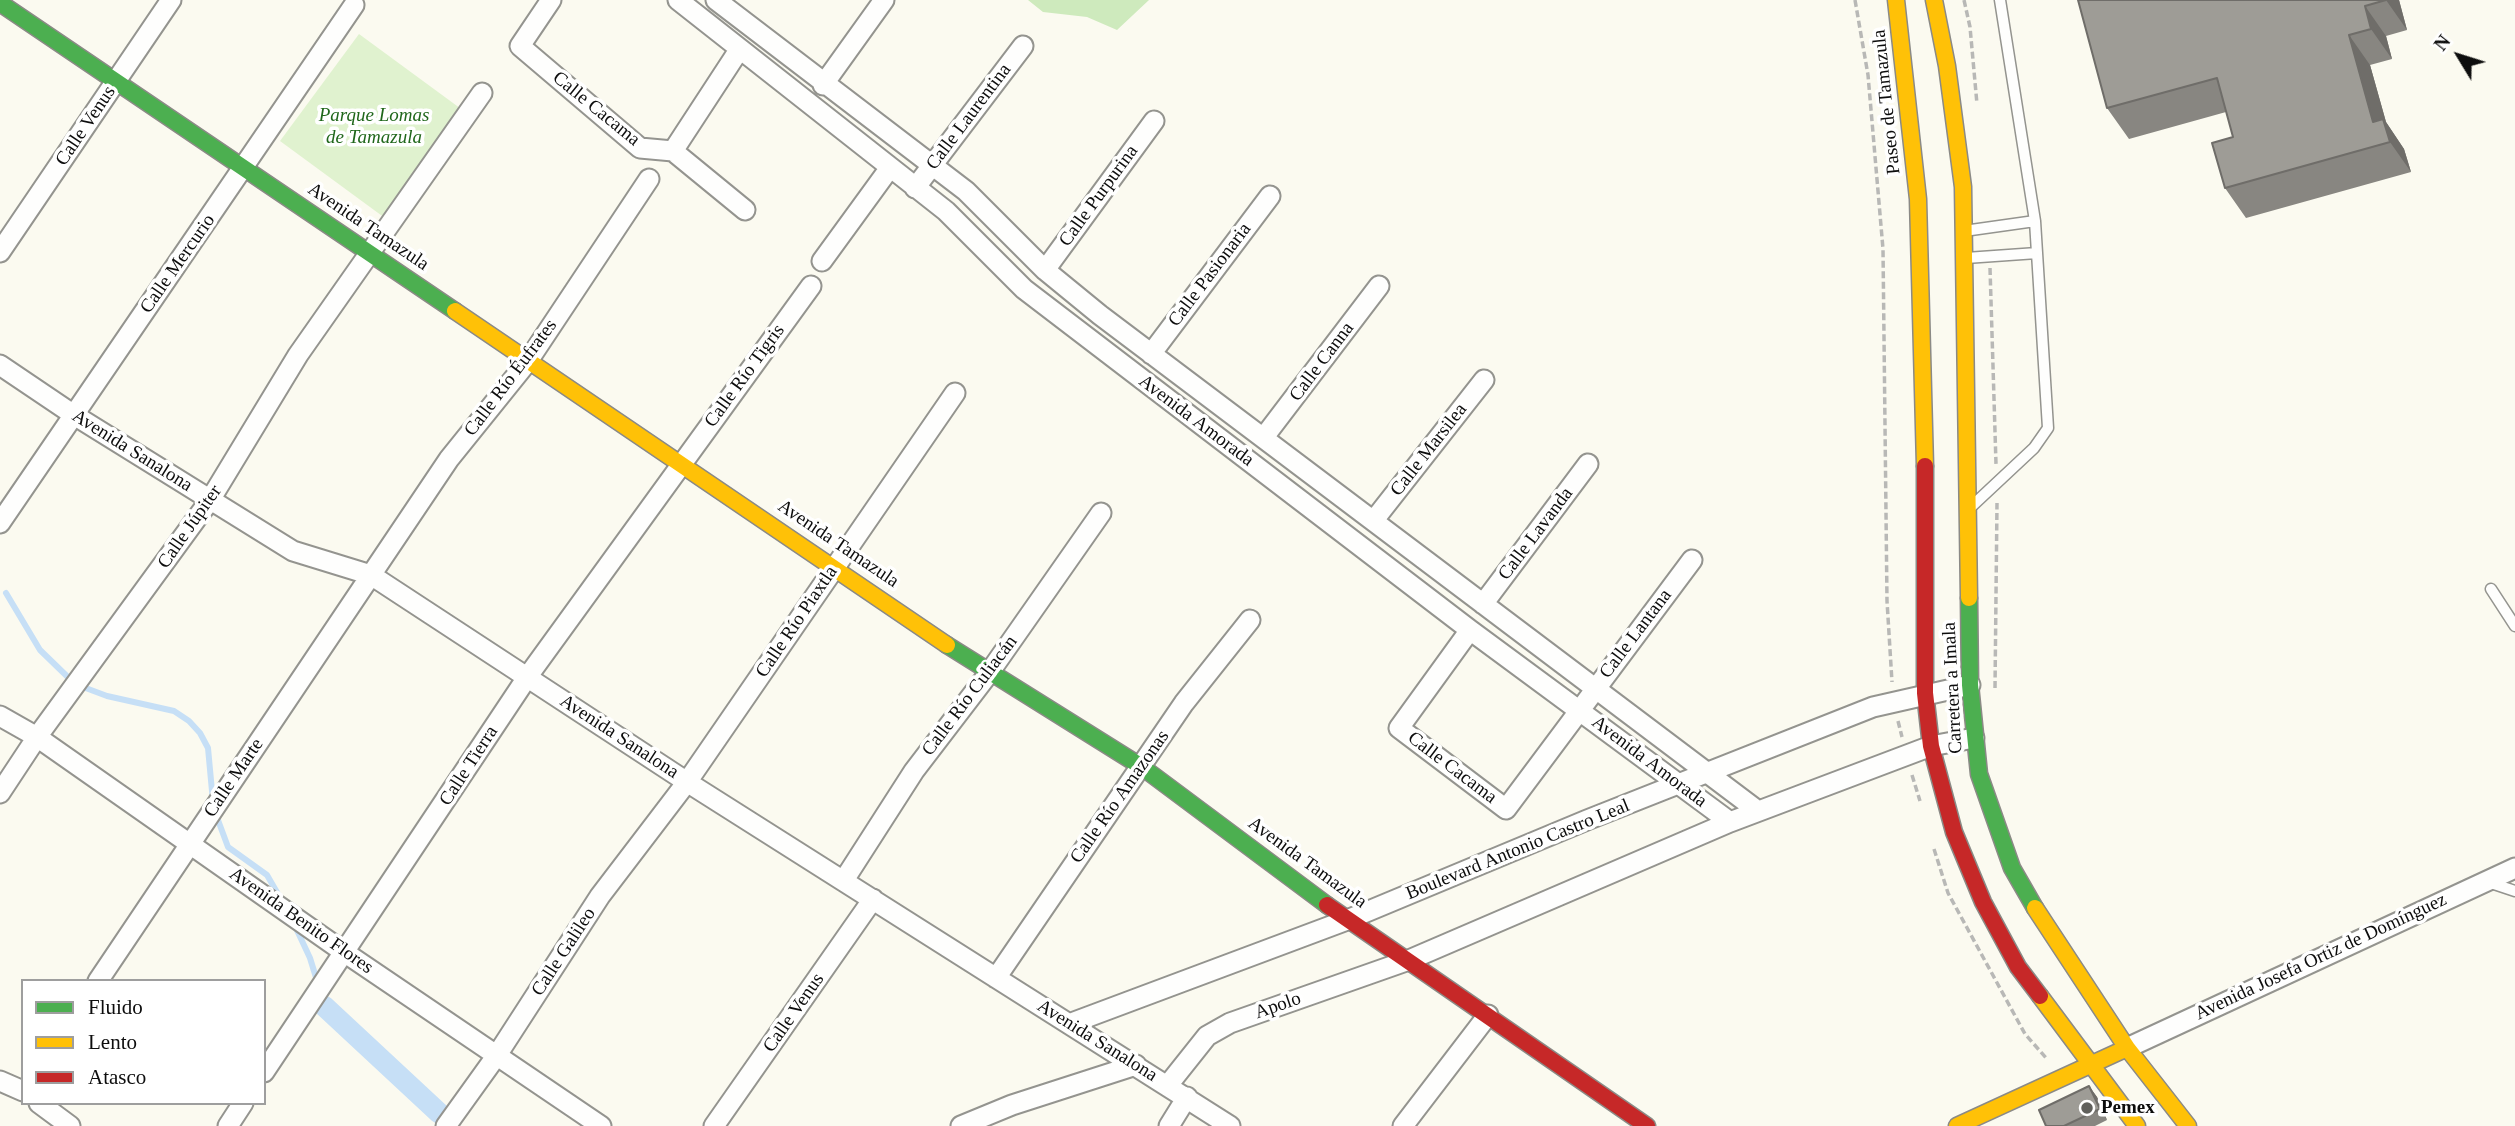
<!DOCTYPE html>
<meta charset="utf-8">
<style>
body{margin:0}
#map{position:relative;width:2515px;height:1126px;overflow:hidden;background:#fbfaf0;font-family:Georgia,serif}
canvas{display:block}
.legend{position:absolute;left:21px;top:979px;width:245px;height:126px;box-sizing:border-box;background:#fff;border:2px solid #9e9e9e;margin:0;padding:9px 12px;list-style:none;font-size:21px;color:#0d0d0d}
.legend li{display:flex;align-items:center;gap:14px;height:35px}
.legend b{width:35px;border:2px solid #9e9e9e}
.north{position:absolute;left:2424px;top:21px;width:70px;height:70px;-webkit-text-stroke:5px #fff;paint-order:stroke;rotate:308deg;font-size:19px;font-weight:700;line-height:28px;text-align:center;color:#0d0d0d}
.north::after{content:'';display:block;margin:auto;width:24px;height:32px;background:#0d0d0d;clip-path:polygon(50% 0,100% 100%,50% 72%,0 100%)}
</style>
<div id="map">
<canvas width="2515" height="1126"></canvas>
<ul class="legend">
<li><b style="height:9px;background:#4caf50"></b>Fluido</li>
<li><b style="height:9px;background:#ffc107"></b>Lento</li>
<li><b style="height:9px;background:#c62828"></b>Atasco</li>
</ul>
<div class="north">N</div>
</div>
<script>
const g = document.querySelector('canvas').getContext('2d');
g.lineJoin = 'round';
function paint(path, color) { g.fillStyle = color; g.fill(path, 'evenodd'); }
const shape = rows => new Path2D(rows.map(r => 'M' + r).join(''));
function trace(path, color, width, dash) { g.strokeStyle = color; g.lineWidth = width; g.lineCap = dash ? 'butt' : 'round'; g.setLineDash(dash || []); g.stroke(path); }
function write(font, color, halo, rows, align = 'center') {
  g.font = font + ' Georgia,serif'; g.lineWidth = 7; g.setLineDash([]); g.textBaseline = 'middle'; g.strokeStyle = halo; g.fillStyle = color; for (const [text, x, y, turn = 0] of rows) {
    g.save(); g.translate(x, y); g.rotate((+turn || 0) * Math.PI / 180); g.textAlign = isNaN(turn) ? turn : align; if (halo) g.strokeText(text, 0, 0); g.fillText(text, 0, 0); g.restore();
  }
}
paint(shape([
 [359,34,468,114,389,221,280,141]
]), '#e0f2cf');
paint(shape([
 [1028,0,1149,0,1117,30,1087,17,1043,12]
]), '#ceeabd');
trace(shape([
 [6,593,40,650,75,684,107,696,174,711,189,721,200,733,208,748,213,802],
 [215,812,228,847,267,875,282,901],
 [295,926,310,958,318,984],
 [321,994,324,1006]
]), '#c6dff6', 6);
trace(shape([
 [324,1006,439,1113]
]), '#c6dff6', 21);
const lane = shape([
 [1964,231,2035,221],
 [1966,258,2037,253],
 [1972,506,2034,448,2048,428,2035,221,2000,0],
 [2491,589,2515,626],
 [2488,882,2515,891]
]);
const street = shape([
 [551,0,520,46,640,148,673,151,745,210],
 [678,0,946,211,1024,289,1470,630,1730,822],
 [716,0,966,191,1045,270,1100,315,1758,811],
 [823,85,884,0],
 [673,151,739,50],
 [915,188,1023,46],
 [0,252,171,0],
 [822,261,889,169],
 [1045,270,1154,121],
 [1151,354,1270,196],
 [0,365,74,415,293,551,371,575,687,782,1230,1126],
 [1264,437,1379,286],
 [1374,520,1484,380],
 [0,523,354,5],
 [1483,604,1588,464],
 [1470,630,1399,728,1506,809,1692,560],
 [0,716,37,737,344,952,601,1126],
 [0,793,37,737,210,500,298,355,482,93],
 [844,880,914,771,989,673,1101,513],
 [996,978,1184,703,1250,620],
 [98,981,449,459,528,361,649,179],
 [1069,1024,1347,920,1587,820,1873,707,1970,685],
 [2127,1048,2515,868],
 [264,1072,528,676,811,286],
 [0,1081,23,1091],
 [1168,1085,1207,1036,1230,1023,1409,960,1730,822,1931,746,1974,738],
 [39,1103,70,1126],
 [228,1126,243,1103],
 [446,1126,497,1055,600,896,687,782,955,393],
 [714,1126,873,899],
 [961,1126,1012,1105,1136,1065],
 [1169,1126,1187,1097],
 [1403,1126,1488,1015]
]);
const fast = shape([
 [0,3,455,311],
 [1969,598,1970,685,1979,774,2012,868,2035,908],
 [947,645,1142,767,1327,905]
]);
const slow = shape([
 [1896,0,1918,199,1925,466],
 [1934,0,1947,66,1963,187,1969,598],
 [455,311,947,645],
 [2035,908,2127,1048,2188,1126],
 [2040,996,2137,1126],
 [1957,1126,2127,1048]
]);
const jam = shape([
 [1925,466,1925,693,1931,746,1954,832,1983,902,2018,967,2040,996],
 [1327,905,1647,1126]
]);
trace(lane, '#94948f', 13);
trace(street, '#94948f', 23);
trace(fast, '#8b8a86', 19);
trace(slow, '#8b8a86', 19);
trace(jam, '#8b8a86', 19);
trace(shape([
 [1855,0,1868,75,1883,249,1887,601,1892,682],
 [1964,0,1970,27,1977,104],
 [1990,268,1996,464],
 [1995,688,1997,503],
 [1898,721,1902,737],
 [1912,775,1920,801],
 [1934,849,1948,893,2025,1034,2047,1059]
]), '#b8b8b6', 3.5, [7, 3.5]);
trace(lane, '#fefefd', 10);
trace(street, '#fefefd', 19);
trace(fast, '#4caf50', 16);
trace(slow, '#ffc107', 16);
trace(jam, '#c62828', 16);
paint(shape([
 [2078,0,2399,0,2407,30,2386,36,2392,59,2370,65,2386,122,2404,149,2411,172,2246,218,2225,188,2233,137,2226,112,2129,139,2107,108],
 [2089,1086,2097,1097,2107,1120,2095,1126,2046,1126]
]), '#888681');
paint(shape([
 [2386,0,2399,0,2407,30],
 [2365,6,2386,36,2392,59,2371,29],
 [2349,35,2370,65,2386,122,2404,149,2411,172,2390,142,2373,122],
 [2089,1086,2097,1097,2107,1120,2100,1109]
]), '#6f6d69');
const building = shape([
 [2078,0,2386,0,2365,6,2371,29,2349,35,2373,122,2383,119,2390,142,2225,188,2212,143,2233,137,2217,78,2107,108,2078,0],
 [2089,1086,2100,1109,2064,1126,2046,1126,2039,1110,2089,1086]
]);
paint(building, '#9e9c96');
trace(building, '#6f6d69', 2);
for (const [x, y, r, color] of [
 [2087,1108,7,"#60605c"]
]) { const dot = new Path2D(); dot.arc(x, y, r, 0, 2 * Math.PI); g.fillStyle = color; g.fill(dot); trace(dot, '#fff', 2.5); }
write('19px', '#0d0d0d', '#fff', [
 ["Paseo de Tamazula",1887,102,-96],
 ["Calle Cacama",596,109,39],
 ["Calle Laurentina",969,117,-53],
 ["Calle Venus",86,126,-56],
 ["Calle Purpurina",1099,196,-54],
 ["Avenida Tamazula",368,227,34],
 ["Calle Mercurio",178,264,-55],
 ["Calle Pasionaria",1210,275,-53],
 ["Calle Canna",1322,362,-53],
 ["Calle Río Tigris",745,376,-54],
 ["Calle Río Éufrates",511,378,-53],
 ["Avenida Amorada",1196,421,37],
 ["Calle Marsilea",1429,450,-52],
 ["Avenida Sanalona",132,451,32],
 ["Calle Júpiter",190,527,-55],
 ["Calle Lavanda",1536,534,-53],
 ["Avenida Tamazula",838,544,34],
 ["Calle Río Piaxtla",797,622,-56],
 ["Calle Lantana",1636,634,-53],
 ["Carretera a Imala",1953,688,-93],
 ["Calle Río Culiacán",970,696,-53],
 ["Avenida Sanalona",619,737,33],
 ["Avenida Amorada",1649,762,37],
 ["Calle Tierra",469,766,-57],
 ["Calle Cacama",1452,768,37],
 ["Calle Marte",234,778,-56],
 ["Calle Río Amazonas",1120,797,-55],
 ["Boulevard Antonio Castro Leal",1518,850,-22],
 ["Avenida Tamazula",1307,863,36],
 ["Avenida Benito Flores",301,921,35],
 ["Calle Galileo",564,952,-57],
 ["Avenida Josefa Ortiz de Domínguez",2321,957,-25],
 ["Apolo",1278,1006,-19],
 ["Calle Venus",794,1013,-55],
 ["Avenida Sanalona",1097,1041,32]
]);
write('italic 19px', '#20671b', '#fff', [
 ["Parque Lomas",374,116],
 ["de Tamazula",374,138]
]);
write('bold 19px', '#0d0d0d', '#fff', [
 ["Pemex",2101,1108]
], 'left');
</script>
